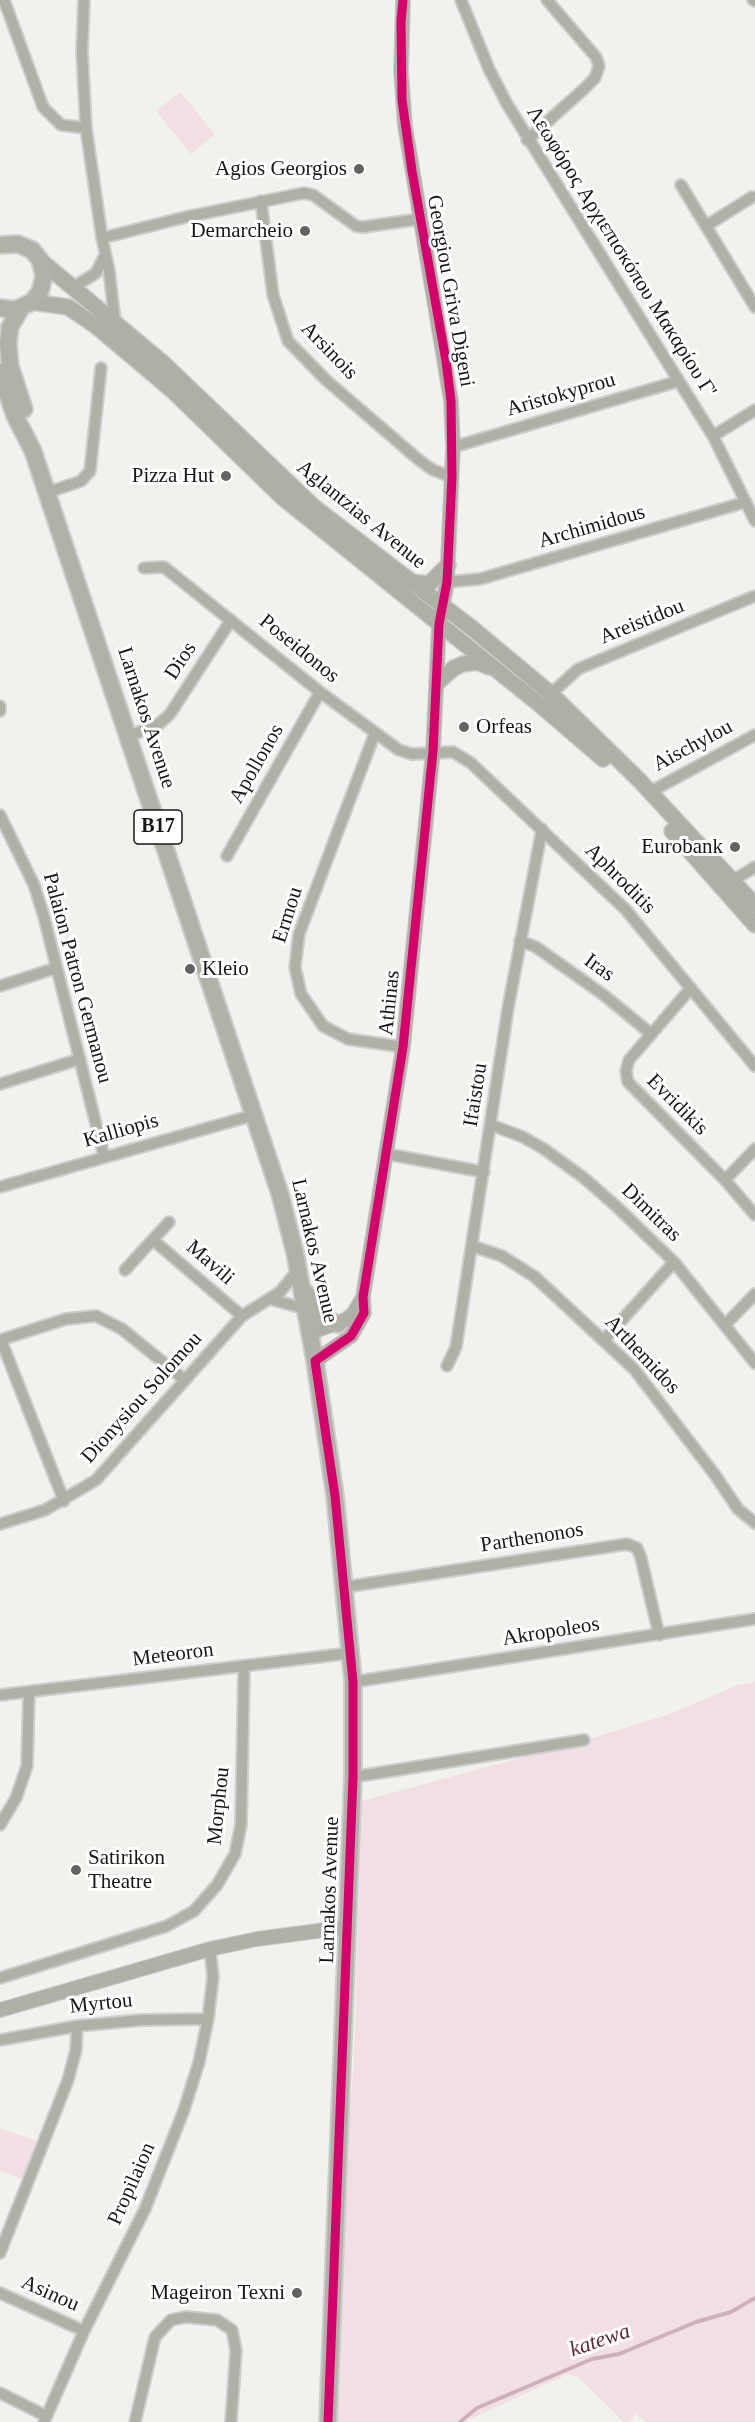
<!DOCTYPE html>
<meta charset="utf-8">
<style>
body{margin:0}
canvas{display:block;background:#f0f2ee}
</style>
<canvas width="755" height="2422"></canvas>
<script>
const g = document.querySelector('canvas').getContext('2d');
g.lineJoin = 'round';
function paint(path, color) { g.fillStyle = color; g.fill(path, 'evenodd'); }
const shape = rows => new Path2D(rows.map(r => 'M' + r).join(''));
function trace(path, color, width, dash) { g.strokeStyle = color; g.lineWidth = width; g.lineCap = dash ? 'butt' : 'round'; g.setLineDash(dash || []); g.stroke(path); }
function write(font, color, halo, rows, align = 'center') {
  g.font = font + ' Georgia,serif'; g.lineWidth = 6; g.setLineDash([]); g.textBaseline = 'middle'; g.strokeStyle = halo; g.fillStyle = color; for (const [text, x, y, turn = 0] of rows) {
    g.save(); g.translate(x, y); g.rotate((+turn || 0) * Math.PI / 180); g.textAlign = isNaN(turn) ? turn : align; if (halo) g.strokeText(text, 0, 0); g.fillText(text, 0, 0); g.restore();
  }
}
paint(shape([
 [180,92,215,134,191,154,156,111],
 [755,1682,755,2422,646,2422,635,2414,629,2422,624,2422,578,2377,568,2374,464,2422,337,2422,344,2196,354,2059,362,1801,572,1744,667,1715,738,1685],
 [0,2128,36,2141,22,2179,0,2171]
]), '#f1dfe4');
trace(shape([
 [460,2422,477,2408,592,2359,619,2354,696,2322,731,2312,755,2298]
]), '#cfb0ba', 4);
const minor = shape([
 [4,0,43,107,61,125,86,128],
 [84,0,82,51,86,128,102,238,109,270,115,322],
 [461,0,489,69,507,104,713,436,755,521],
 [753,0,755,1],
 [527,140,584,89,595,78,599,66,596,57,547,0],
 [681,185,755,307],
 [261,201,273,295,288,341,326,380,419,460,433,470,452,477],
 [706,226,752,197],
 [102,238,186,217,304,193,313,195,356,226,363,227,420,219],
 [72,288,96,273,105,255],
 [713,436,755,410],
 [453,447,679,381],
 [46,493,81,481,90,471,101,368],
 [144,568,164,567,320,692,399,750,412,754,453,752,471,763,626,910,755,1066],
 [447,582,480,579,746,502],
 [551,694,578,669,755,596],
 [0,706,0,711],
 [375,733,299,934,295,967,301,994,323,1026,348,1039,403,1047],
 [129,736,159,724,170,714,231,620],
 [650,792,755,735],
 [0,815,34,885,44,917,104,1156],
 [227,856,320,692],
 [732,881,755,867],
 [520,941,536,947,605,996,650,1033],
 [0,986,56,968],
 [691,988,629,1060,626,1071,628,1082,725,1180,755,1215],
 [0,1084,80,1059],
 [491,1125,523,1137,544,1149,584,1178,616,1206,674,1262,755,1363],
 [387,1154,484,1172],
 [725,1180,755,1149],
 [0,1187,254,1115],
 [153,1240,242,1316],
 [472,1246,502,1256,535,1277,634,1369,715,1475,738,1509,755,1523],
 [125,1270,169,1222],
 [270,1299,306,1309],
 [725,1325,755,1294],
 [0,1340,66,1319,96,1316,122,1329,185,1380],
 [1,1340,64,1501],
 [604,1340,674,1262],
 [447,1366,456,1347,508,1008,542,829],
 [0,1524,45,1510,96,1480,242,1316,280,1292,298,1270],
 [345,1587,627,1544,637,1548,641,1558,659,1635],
 [353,1682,755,1619],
 [0,1695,351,1653],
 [353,1777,584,1740],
 [0,1825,16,1798,27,1766,29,1692],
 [0,1978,167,1926,194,1911,217,1885,235,1854,241,1825,244,1667],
 [0,2040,77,2026,142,2020,208,2019],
 [0,2253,68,2080,76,2050,77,2026],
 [0,2293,84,2331],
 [0,2393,46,2416],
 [44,2422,84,2331,145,2209,184,2110,199,2062,208,2019,213,1977,210,1949],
 [135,2422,155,2337,171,2320,186,2317,217,2320,232,2330,236,2350,231,2422]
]);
const tertiary = shape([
 [310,1333,345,1320,353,1314,362,1299],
 [315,1361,351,1336,364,1313,363,1297,403,1047,433,751,439,624,447,582,453,447,451,401,405,126,401,71,403,0],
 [0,2010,210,1949,257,1939,347,1927]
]);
const secondary = shape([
 [40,260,163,363,314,507,473,629,551,694,639,780,755,905],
 [32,302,68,307,96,326,173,391,283,498,539,704,603,759],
 [410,582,429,584,448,565],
 [437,683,454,668,463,664,477,662,489,667],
 [672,831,755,925]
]);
const primary = shape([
 [0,245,18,244,32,250,40,260,44,276,40,292,32,302,15,310,0,308],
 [21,308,10,327,8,343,10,366,24,409],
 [0,372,15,416,33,451,280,1194,295,1253,315,1361,335,1496,353,1682,353,1777,328,2422],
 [306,1293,323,1318,338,1324]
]);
trace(minor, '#cdcecc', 14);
trace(tertiary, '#cdcecc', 16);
trace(secondary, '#cdcecc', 18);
trace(primary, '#cdcecc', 20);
trace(minor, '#afb1a7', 10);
trace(tertiary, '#afb1a7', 14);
trace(secondary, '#adb0a5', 15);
trace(primary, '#afb2a7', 16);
trace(shape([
 [328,2422,353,1777,353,1682,335,1496,315,1361,351,1336,364,1313,363,1297,403,1047,433,751,439,624,447,582,452,477,451,401,446,361,412,171,402,100,401,21,403,0]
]), '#d6006c', 9);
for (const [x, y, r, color] of [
 [359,169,6,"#636462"],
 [305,231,6,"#636462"],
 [226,476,6,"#636462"],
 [464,727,6,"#636462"],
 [735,847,6,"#636462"],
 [190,969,6,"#636462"],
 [76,1870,6,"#636462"],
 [297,2293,6,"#636462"]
]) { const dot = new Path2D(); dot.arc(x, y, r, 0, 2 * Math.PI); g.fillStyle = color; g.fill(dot); trace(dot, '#fff', 2); }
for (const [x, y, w] of [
 [158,827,48]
]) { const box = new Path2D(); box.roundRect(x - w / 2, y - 17, w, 34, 4.5); g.fillStyle = '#fff'; g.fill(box); trace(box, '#171816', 1.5); }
write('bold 20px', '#171816', null, [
 ["B17",158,827]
]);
write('21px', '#171816', '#fff', [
 ["Agios Georgios",347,169],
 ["Demarcheio",293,231],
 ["Pizza Hut",214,476],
 ["Orfeas",476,727,"left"],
 ["Eurobank",723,847],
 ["Kleio",202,969,"left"],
 ["Satirikon",88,1858,"left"],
 ["Theatre",88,1882,"left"],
 ["Mageiron Texni",285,2293]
], 'right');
write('21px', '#171816', '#fff', [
 ["Λεωφόρος Αρχιεπισκόπου Μακαρίου Γ'",621,252,58],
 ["Georgiou Griva Digeni",450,291,80],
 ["Arsinois",329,351,46],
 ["Aristokyprou",561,395,-16],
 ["Aglantzias Avenue",361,515,39],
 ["Archimidous",592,527,-16],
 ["Areistidou",642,622,-22],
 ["Poseidonos",299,649,39],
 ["Dios",181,661,-57],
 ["Larnakos Avenue",146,718,72],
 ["Aischylou",693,746,-28],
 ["Apollonos",257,764,-60],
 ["Aphroditis",620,879,45],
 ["Ermou",288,915,-72],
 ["Iras",599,968,36],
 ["Palaion Patron Germanou",77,978,75],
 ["Athinas",390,1003,-84],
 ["Ifaistou",476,1095,-81],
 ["Evridikis",677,1105,45],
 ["Kalliopis",121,1131,-16],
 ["Dimitras",651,1213,44],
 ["Larnakos Avenue",314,1251,77],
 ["Mavili",210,1263,41],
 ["Arthemidos",642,1355,47],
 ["Dionysiou Solomou",142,1398,-48],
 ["Parthenonos",532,1538,-9],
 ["Akropoleos",551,1632,-9],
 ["Meteoron",173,1655,-7],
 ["Morphou",219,1806,-84],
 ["Larnakos Avenue",330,1890,-88],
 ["Myrtou",101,2004,-6],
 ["Propilaion",132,2184,-66],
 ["Asinou",50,2294,24]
]);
write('italic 22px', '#5f253e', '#fff', [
 ["katewa",600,2341,-19]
]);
</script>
